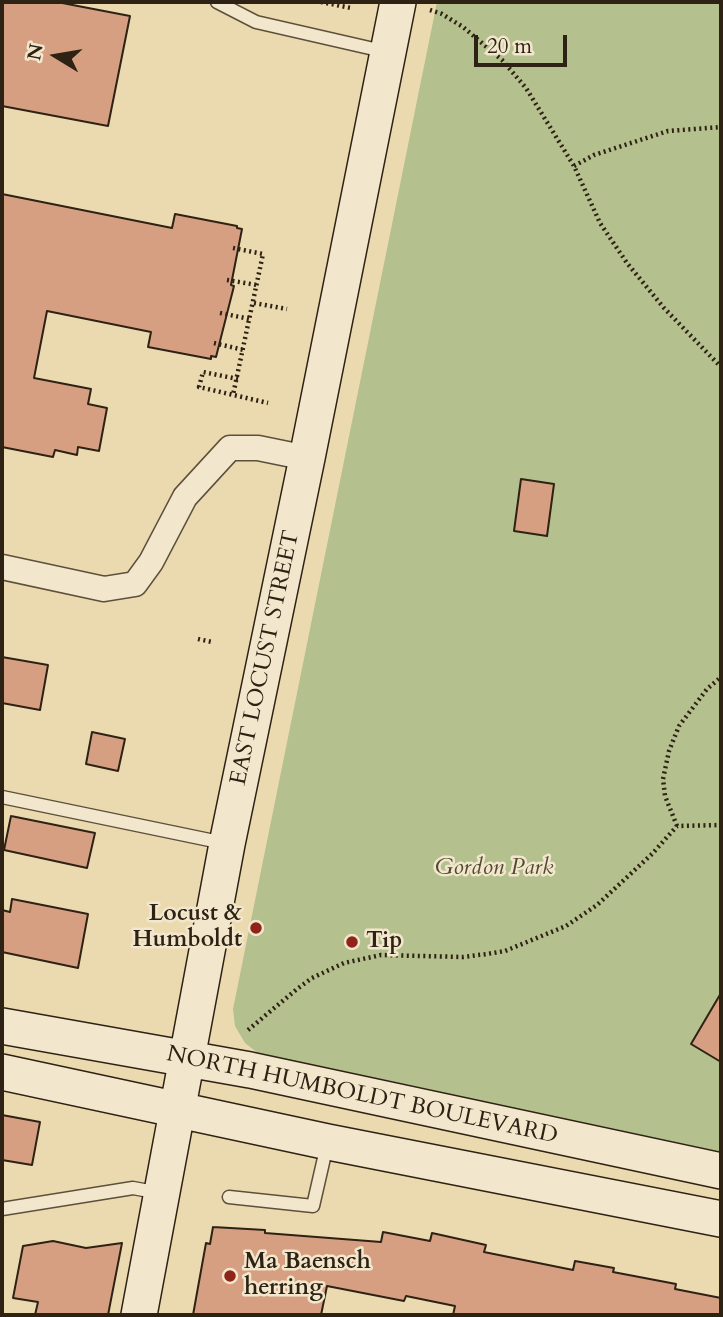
<!DOCTYPE html>
<style>
body{margin:0}
#map{position:relative;width:723px;height:1317px;overflow:hidden;background:#ebdab0;font-family:Cardo,serif}
canvas{display:block}
.frame{position:absolute;inset:0;border:4px solid #2e2214;pointer-events:none}
.north{position:absolute;left:21px;top:21px;width:70px;height:70px;-webkit-text-stroke:5px #f2e7cc;paint-order:stroke;rotate:281deg;font-size:19px;font-weight:700;line-height:28px;text-align:center;color:#2e2214}
.north::after{content:'';display:block;margin:auto;width:24px;height:32px;background:#2e2214;clip-path:polygon(50% 0,100% 100%,50% 72%,0 100%)}
.scale{position:absolute;left:474px;top:35px;width:93px;height:32px;box-sizing:border-box;border:4px solid #2e2214;border-top:0;padding-left:9px;font-size:21px;line-height:24px;white-space:nowrap;color:#2e2214;-webkit-text-stroke:5px #f2e7cc;paint-order:stroke}
</style>
<div id="map">
<canvas width="723" height="1317"></canvas>
<div class="frame"></div>
<div class="north">N</div>
<div class="scale">20 m</div>
</div>
<script>
const g = document.querySelector('canvas').getContext('2d');
g.lineJoin = 'round';
function paint(path, color) { g.fillStyle = color; g.fill(path, 'evenodd'); }
const shape = rows => new Path2D(rows.map(r => 'M' + r).join(''));
function trace(path, color, width, dash) { g.strokeStyle = color; g.lineWidth = width; g.lineCap = dash ? 'butt' : 'round'; g.setLineDash(dash || []); g.stroke(path); }
function write(font, color, halo, rows, align = 'center') {
  g.font = font + ' Cardo,serif'; g.lineWidth = 5; g.setLineDash([]); g.textBaseline = 'middle'; g.strokeStyle = halo; g.fillStyle = color; for (const [text, x, y, turn = 0] of rows) {
    g.save(); g.translate(x, y); g.rotate((+turn || 0) * Math.PI / 180); g.textAlign = isNaN(turn) ? turn : align; if (halo) g.strokeText(text, 0, 0); g.fillText(text, 0, 0); g.restore();
  }
}
paint(shape([
 [437,2,721,2,721,1154,525,1114,429,1089,259,1054,245,1043,235,1026,233,1009]
]), '#b4c08d');
const building = shape([
 [2,2,57,2,130,16,108,126,2,106,2,2],
 [2,194,172,228,175,214,237,226,237,228,242,229,231,285,234,286,216,357,211,356,211,359,148,347,151,332,47,311,34,378,91,389,88,404,107,408,99,451,78,447,77,455,55,450,53,457,2,447,2,194],
 [521,479,554,484,547,536,514,531,521,479],
 [2,657,48,665,40,710,2,703,2,657],
 [92,732,125,739,118,771,86,764,92,732],
 [11,816,95,833,87,868,4,850,11,816],
 [12,899,88,914,78,968,2,952,2,910,10,912,12,899],
 [721,993,721,1062,691,1044,721,993],
 [2,1115,40,1122,32,1165,2,1160,2,1115],
 [213,1227,265,1230,265,1233,381,1242,383,1232,430,1241,432,1233,486,1245,484,1252,573,1270,575,1261,614,1268,613,1272,676,1284,675,1289,721,1298,721,1315,453,1315,455,1306,406,1296,404,1301,327,1286,321,1315,193,1315,206,1243,210,1244,213,1227],
 [53,1241,86,1248,122,1243,108,1315,35,1315,38,1302,13,1298,23,1246,53,1241]
]);
paint(building, '#d79f82');
trace(building, '#2e2214', 2);
const lane = shape([
 [217,2,256,22,387,52],
 [2,797,224,843],
 [229,1197,313,1206,327,1145],
 [2,1209,133,1188,160,1193]
]);
const street = shape([
 [2,567,104,589,135,584,151,562,185,497,230,448,258,448,307,458]
]);
const secondary = shape([
 [2,1026,250,1070,721,1171],
 [2,1072,328,1142,721,1219],
 [139,1315,227,844,307,458,398,2]
]);
trace(lane, '#5d503b', 15);
trace(street, '#5d503b', 27);
trace(secondary, '#2e2214', 38);
trace(shape([
 [321,2,351,8],
 [430,10,442,14,463,27,502,60,526,88,574,166,600,223,627,263,664,308,721,367],
 [574,166,594,155,668,131,721,127],
 [233,248,263,254,233,395],
 [227,280,257,285],
 [254,303,287,309],
 [220,313,250,319],
 [214,343,244,350],
 [238,379,203,372,199,387,268,403],
 [198,639,212,642],
 [677,826,665,796,663,779,669,751,679,726,707,689,721,677],
 [248,1030,297,989,312,978,344,963,381,955,463,957,487,954,505,951,566,926,597,905,652,854,677,826,721,825]
]), '#2e2214', 4.5, [2, 3.5]);
trace(lane, '#f2e7cc', 12);
trace(street, '#f2e7cc', 24);
trace(secondary, '#f2e7cc', 35);
for (const [x, y, r, color] of [
 [256,928,7,"#8f2418"],
 [352,942,7,"#8f2418"],
 [230,1276,7,"#8f2418"]
]) { const dot = new Path2D(); dot.arc(x, y, r, 0, 2 * Math.PI); g.fillStyle = color; g.fill(dot); trace(dot, '#f2e7cc', 2.5); }
write('23px', '#2e2214', '#f2e7cc', [
 ["EAST LOCUST STREET",266,658,-78],
 ["NORTH HUMBOLDT BOULEVARD",362,1096,12]
]);
write('italic 23px', '#504a32', '#f2e7cc', [
 ["Gordon Park",494,869]
]);
write('bold 23px', '#2e2214', '#f2e7cc', [
 ["Locust &",242,915,"right"],
 ["Humboldt",242,941,"right"],
 ["Tip",366,942],
 ["Ma Baensch",244,1263],
 ["herring",244,1289]
], 'left');
</script>
